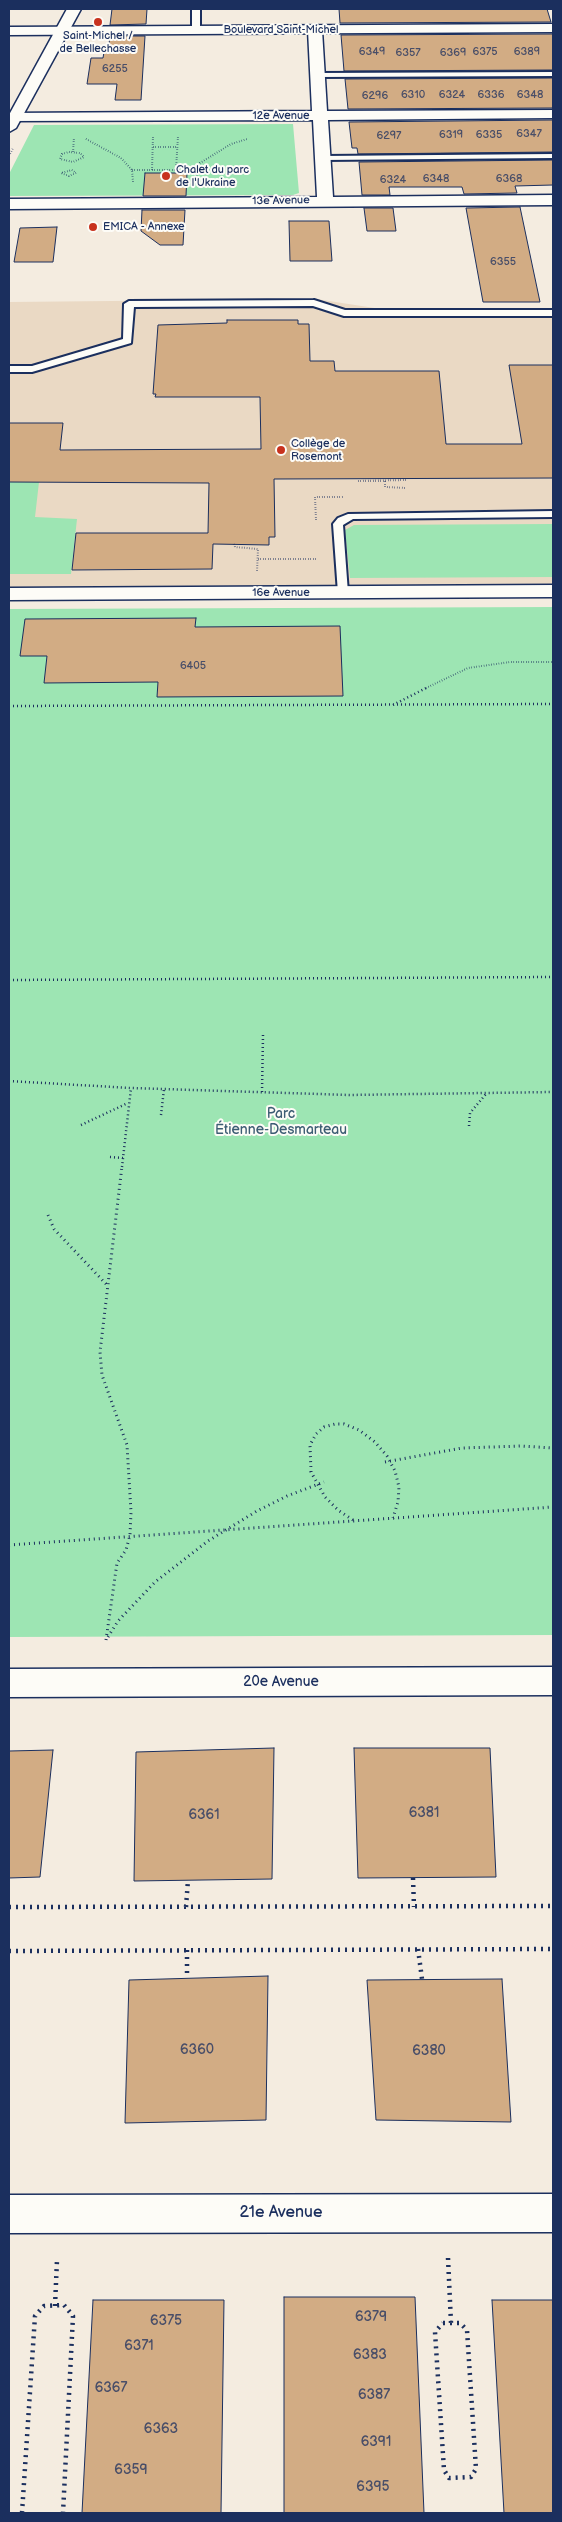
<!DOCTYPE html>
<meta charset="utf-8">
<style>
body{margin:0}
#map{position:relative;width:562px;height:2522px;overflow:hidden;background:#f4ece0;font-family:"Balsamiq Sans",sans-serif}
canvas{display:block}
.frame{position:absolute;inset:0;border:10px solid #1b2f5e;pointer-events:none}
</style>
<div id="map">
<canvas width="562" height="2522"></canvas>
<div class="frame"></div>
</div>
<script>
const g = document.querySelector('canvas').getContext('2d');
g.lineJoin = 'round';
function paint(path, color) { g.fillStyle = color; g.fill(path, 'evenodd'); }
const shape = rows => new Path2D(rows.map(r => 'M' + r).join(''));
function trace(path, color, width, dash) { g.strokeStyle = color; g.lineWidth = width; g.lineCap = dash ? 'butt' : 'round'; g.setLineDash(dash || []); g.stroke(path); }
function write(font, color, halo, rows, align = 'center') {
  g.font = font + ' "Balsamiq Sans",sans-serif'; g.lineWidth = 4; g.setLineDash([]); g.textBaseline = 'middle'; g.strokeStyle = halo; g.fillStyle = color; for (const [text, x, y, turn = 0] of rows) {
    g.save(); g.translate(x, y); g.rotate((+turn || 0) * Math.PI / 180); g.textAlign = isNaN(turn) ? turn : align; if (halo) g.strokeText(text, 0, 0); g.fillText(text, 0, 0); g.restore();
  }
}
paint(shape([
 [316,299,381,309,553,310,553,591,9,594,9,302]
]), '#ead9c4');
paint(shape([
 [293,124,299,193,293,195,9,196,9,174,34,125],
 [9,482,39,482,35,517,77,519,71,574,9,574],
 [553,524,553,577,350,578,345,530,354,525],
 [553,607,553,1635,9,1637,9,609]
]), '#9de5b3');
const building = shape([
 [112,9,147,9,146,24,110,25,112,9],
 [339,9,547,9,551,22,340,23,339,9],
 [553,34,553,70,344,71,341,35,553,34],
 [110,36,145,36,141,100,115,100,117,84,87,84,91,58,103,58,104,52,108,52,110,36],
 [553,78,553,108,348,109,345,79,553,78],
 [553,120,553,152,358,154,357,148,352,148,349,122,553,120],
 [553,160,553,185,515,186,517,193,464,194,462,187,389,187,390,195,362,195,359,162,553,160],
 [145,173,187,173,186,196,143,196,145,173],
 [520,207,540,302,483,302,466,208,520,207],
 [364,208,393,208,396,231,367,231,364,208],
 [142,210,185,210,183,245,160,245,141,231,142,210],
 [289,221,329,221,332,261,290,261,289,221],
 [57,227,53,262,14,262,20,228,57,227],
 [227,320,298,320,298,324,309,324,310,361,334,361,335,371,439,371,446,444,522,444,509,365,553,365,553,478,274,479,275,537,269,537,269,545,213,544,212,569,72,570,76,533,208,533,209,483,9,482,9,423,63,423,60,450,261,449,260,397,155,397,156,394,153,394,158,325,227,323,227,320],
 [196,618,195,627,340,626,343,696,157,697,158,682,44,683,47,656,20,656,25,619,196,618],
 [274,1748,272,1879,134,1881,136,1752,274,1748],
 [354,1748,490,1748,496,1877,358,1878,354,1748],
 [53,1750,40,1877,9,1878,9,1751,53,1750],
 [268,1976,266,2120,125,2123,129,1980,268,1976],
 [502,1979,511,2122,376,2120,367,1980,502,1979],
 [284,2297,415,2297,424,2513,284,2513,284,2297],
 [93,2300,224,2300,221,2513,82,2513,93,2300],
 [492,2300,553,2300,553,2513,504,2513,492,2300]
]);
paint(building, '#d2ac84');
trace(building, '#1b2f5e', 1);
const service = shape([
 [192,9,200,9,200,31,196,33,192,31,192,9],
 [553,72,553,76,317,77,313,75,317,73,553,72],
 [553,154,553,158,323,160,319,158,323,156,553,154],
 [314,300,345,310,553,310,553,316,344,316,313,306,134,307,131,343,32,372,9,372,9,366,32,366,123,339,124,304,129,301,314,300],
 [553,511,553,517,353,519,343,525,348,593,343,596,338,593,333,524,338,518,348,514,553,511]
]);
const minor = shape([
 [315,26,322,30,327,111,553,110,553,118,328,120,333,197,553,195,553,205,9,209,9,199,317,197,313,120,9,121,9,113,312,111,308,30,315,26],
 [553,585,553,597,9,600,9,588,553,585],
 [553,1667,553,1695,9,1697,9,1669,553,1667],
 [553,2194,553,2232,9,2233,9,2195,553,2194]
]);
const tertiary = shape([
 [67,9,81,9,16,128,9,132,9,115,67,9]
]);
const secondary = shape([
 [553,24,553,32,9,35,9,27,553,24]
]);
trace(service, '#1b2f5e', 4);
trace(minor, '#1b2f5e', 3);
trace(tertiary, '#1b2f5e', 3);
trace(secondary, '#1b2f5e', 3);
trace(shape([
 [86,139,121,158,132,170,133,182],
 [153,147,177,147],
 [69,152,80,153,84,157,73,162,60,159,62,154,69,152],
 [73,152,74,137],
 [9,156,13,148],
 [72,170,76,173,69,176,61,173,72,170],
 [132,170,196,170],
 [152,170,153,136],
 [176,170,178,136],
 [195,180,200,163,231,144,247,139],
 [406,480,357,481,385,481,385,487,406,488],
 [316,520,315,497,343,497],
 [234,544,235,547,258,549,257,572],
 [258,559,318,559],
 [426,688,468,668,510,662,553,662]
]), '#1b2f5e', 2, [0.5, 2]);
trace(shape([
 [393,705,428,687],
 [9,706,553,704],
 [9,980,553,977],
 [9,1081,131,1088,349,1095,553,1092],
 [262,1092,263,1035],
 [161,1115,164,1089],
 [81,1125,128,1103],
 [469,1126,470,1113,486,1094],
 [110,1157,123,1158],
 [122,1167,131,1088]
]), '#1b2f5e', 2.5, [1, 3]);
trace(shape([
 [48,1215,54,1229,107,1285],
 [385,1462,462,1448,521,1446,553,1448],
 [353,1520,338,1510,325,1497,311,1472,310,1445,316,1434,324,1427,335,1424,344,1424,359,1430,375,1442,387,1456,395,1471,399,1487,398,1502,393,1518],
 [9,1545,553,1507],
 [108,1637,118,1621,155,1582,208,1541,257,1511,287,1496,324,1482],
 [106,1640,117,1563,126,1550,130,1535,131,1512,127,1445,102,1375,100,1352,122,1166]
]), '#1b2f5e', 3, [1, 4]);
trace(shape([
 [413,1878,414,1907],
 [9,1907,553,1906],
 [186,1907,188,1880],
 [418,1949,422,1979],
 [187,1950,187,1978],
 [9,1951,553,1949],
 [448,2258,451,2323],
 [55,2306,57,2260],
 [443,2323,460,2323,467,2330,476,2469,471,2477,449,2478,444,2470,435,2332,443,2323],
 [22,2513,35,2316,44,2306,64,2305,73,2316,63,2513]
]), '#1b2f5e', 4.5, [2, 5]);
paint(service, '#fdfcf7');
paint(minor, '#fdfcf7');
paint(tertiary, '#fdfcf7');
paint(secondary, '#fdfcf7');
for (const [x, y, r, color] of [
 [98,22,5,"#c8321e"],
 [166,176,5,"#c8321e"],
 [93,227,5,"#c8321e"],
 [281,450,5,"#c8321e"]
]) { const dot = new Path2D(); dot.arc(x, y, r, 0, 2 * Math.PI); g.fillStyle = color; g.fill(dot); trace(dot, '#fdfcf7', 2); }
write('11px', '#1b2f5e', '#fdfcf7', [
 ["Boulevard Saint-Michel",281,30],
 ["12e Avenue",281,116],
 ["13e Avenue",281,201,-1],
 ["16e Avenue",281,593]
]);
write('11px', '#1b2f5e', '#fdfcf7', [
 ["Saint-Michel /",98,36,"center"],
 ["de Bellechasse",98,49,"center"],
 ["Chalet du parc",176,170],
 ["de l'Ukraine",176,183],
 ["EMICA - Annexe",103,227],
 ["Collège de",291,444],
 ["Rosemont",291,457]
], 'left');
write('11px', '#494e68', null, [
 ["6349",372,52],
 ["6375",485,52],
 ["6389",527,52],
 ["6357",408,53],
 ["6369",453,53],
 ["6255",115,69],
 ["6310",413,95],
 ["6324",452,95],
 ["6336",491,95],
 ["6348",530,95],
 ["6296",375,96],
 ["6347",529,134],
 ["6319",451,135],
 ["6335",489,135],
 ["6297",389,136],
 ["6348",436,179],
 ["6368",509,179],
 ["6324",393,180],
 ["6355",503,262],
 ["6405",193,666]
]);
write('14px', '#3c5c73', '#fdfcf7', [
 ["Parc",281,1114],
 ["Étienne-Desmarteau",281,1130]
]);
write('14px', '#1b2f5e', '#fdfcf7', [
 ["20e Avenue",281,1682]
]);
write('14px', '#494e68', null, [
 ["6381",424,1813],
 ["6361",204,1815],
 ["6360",197,2050],
 ["6380",429,2051],
 ["6379",371,2317],
 ["6375",166,2321],
 ["6371",139,2346],
 ["6383",370,2355],
 ["6367",111,2388],
 ["6387",374,2395],
 ["6363",161,2429],
 ["6391",376,2442],
 ["6359",131,2470],
 ["6395",373,2487]
]);
write('16px', '#1b2f5e', '#fdfcf7', [
 ["21e Avenue",281,2213]
]);
</script>
